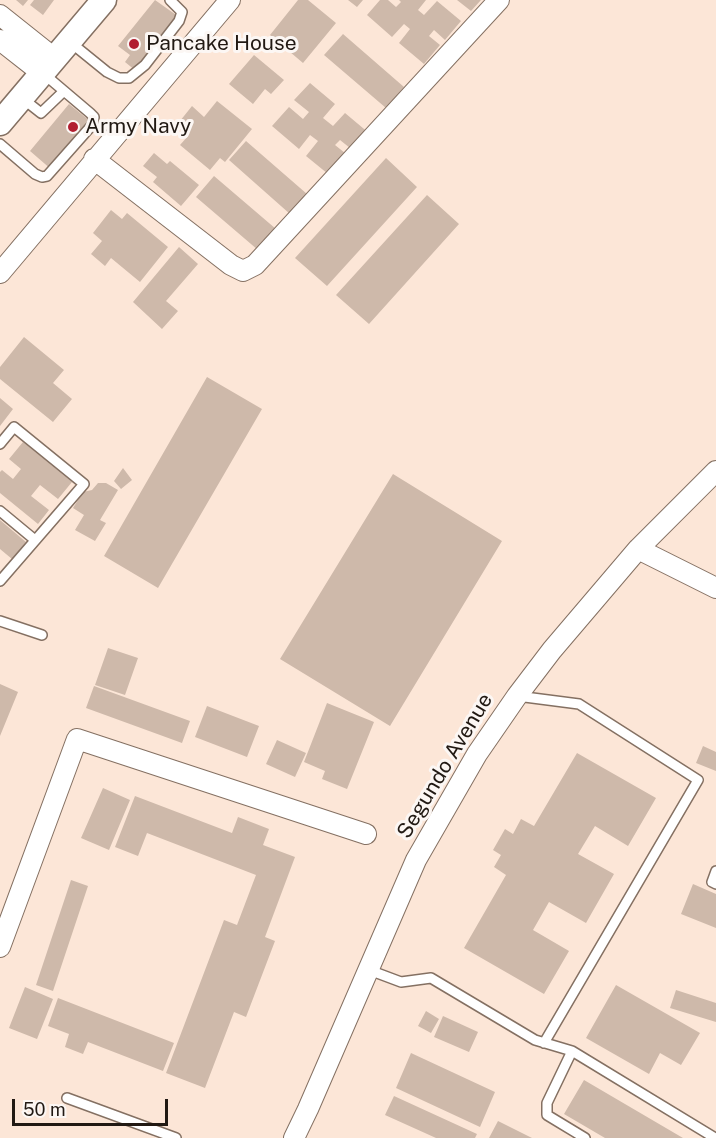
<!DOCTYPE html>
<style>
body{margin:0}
#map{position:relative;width:716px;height:1138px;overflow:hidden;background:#fce6d7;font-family:"Public Sans",sans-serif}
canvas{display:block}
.scale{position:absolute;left:12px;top:1099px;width:156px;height:27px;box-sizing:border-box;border:3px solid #211913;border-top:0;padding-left:8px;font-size:18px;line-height:21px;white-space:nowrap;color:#211913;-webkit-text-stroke:4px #fcf7f4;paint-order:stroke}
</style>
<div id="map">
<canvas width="716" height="1138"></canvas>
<div class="scale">50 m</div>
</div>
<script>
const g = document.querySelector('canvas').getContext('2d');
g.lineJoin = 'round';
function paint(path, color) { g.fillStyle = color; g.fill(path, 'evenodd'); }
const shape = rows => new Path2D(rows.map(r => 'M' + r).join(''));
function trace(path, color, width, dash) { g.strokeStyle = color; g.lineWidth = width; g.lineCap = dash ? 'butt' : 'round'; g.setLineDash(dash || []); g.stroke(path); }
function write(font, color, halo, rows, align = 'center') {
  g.font = font + ' "Public Sans",sans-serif'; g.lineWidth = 6; g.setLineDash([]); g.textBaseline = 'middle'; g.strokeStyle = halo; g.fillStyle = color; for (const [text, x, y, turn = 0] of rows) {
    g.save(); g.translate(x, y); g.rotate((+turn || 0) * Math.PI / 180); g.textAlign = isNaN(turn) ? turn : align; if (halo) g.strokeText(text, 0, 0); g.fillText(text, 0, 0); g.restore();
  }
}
paint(shape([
 [16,0,28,0,23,6],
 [34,0,54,0,43,15,30,5],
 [155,0,179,17,136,71,125,62,130,55,118,46],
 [298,0,308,0,336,23,303,63,270,35],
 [348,0,363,0,357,7],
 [380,0,388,0,396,7,401,2,399,0,426,0,418,10,424,15,437,1,461,21,445,40,434,30,429,36,440,45,424,64,399,43,410,29,404,24,392,37,367,15],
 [457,0,481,0,471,11],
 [343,34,404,87,386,108,324,55],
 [254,55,284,80,271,94,265,89,253,104,229,84],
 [310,83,335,104,323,118,333,126,345,113,370,134,355,152,340,140,335,145,350,157,333,178,306,156,318,141,310,135,299,149,272,126,289,107,303,119,309,112,294,100],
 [217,101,252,129,225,162,220,158,210,170,180,145,188,136,176,126,192,106,204,117],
 [69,104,91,122,52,170,30,151],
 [246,141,307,194,290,214,229,160],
 [154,153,167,164,170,161,199,185,181,206,153,182,157,177,143,166],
 [386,158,417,187,327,286,295,258],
 [214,176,276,229,258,250,196,197],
 [427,195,459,224,369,324,336,295],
 [111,210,122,219,127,213,168,247,140,282,111,258,105,266,91,254,102,241,93,233],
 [179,247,198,264,166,301,178,311,162,329,133,302],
 [24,337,64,370,53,383,72,399,53,422,0,379,0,367],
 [207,377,262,409,158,588,104,556],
 [0,398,13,409,0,426],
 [23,442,72,482,58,499,40,485,31,496,49,510,38,524,0,493,0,472,2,470,13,479,21,469,9,459],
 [123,468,132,480,121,489,114,481],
 [393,474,502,541,390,726,280,659],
 [98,483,106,483,118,490,100,520,106,523,95,541,75,530,84,515,73,508,83,492,92,490],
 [0,520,26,542,12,559,0,549],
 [108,648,138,658,125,695,95,685],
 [0,684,18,692,0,736],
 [94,686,190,721,182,743,86,708],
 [327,703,374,722,347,789,322,779,325,771,304,762],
 [207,706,259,726,247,757,195,737],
 [277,740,306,753,295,777,266,764],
 [703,746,716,752,716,771,696,763],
 [577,753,656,798,628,846,595,826,578,854,614,874,586,923,549,902,533,930,569,951,544,994,464,948,506,875,494,867,501,855,493,850,505,829,513,834,521,819,534,826],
 [103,788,130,800,109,850,81,838],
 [135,796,232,833,238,817,269,829,263,845,295,857,265,937,275,941,246,1017,234,1012,205,1088,166,1073,224,920,237,925,256,875,147,833,138,856,115,847],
 [71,880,88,886,53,991,36,985],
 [693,884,716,894,716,928,681,914],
 [616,985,700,1033,681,1065,660,1053,649,1074,586,1038],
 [25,987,53,999,37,1039,9,1028],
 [676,990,716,1003,716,1022,670,1008],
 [58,998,174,1043,163,1071,88,1042,83,1054,65,1047,69,1034,48,1026],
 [426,1011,439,1019,431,1033,418,1026],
 [443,1016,478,1032,469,1052,434,1037],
 [411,1053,495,1092,480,1127,396,1088],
 [584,1080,683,1138,605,1138,564,1114],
 [394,1096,477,1134,475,1138,436,1138,385,1115],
 [498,1121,532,1138,489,1138]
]), '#ceb9aa');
const service = shape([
 [70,42,107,72,119,78,129,78,145,65,179,21,182,12,170,0],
 [22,98,41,113,64,91],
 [0,144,35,174,42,177,47,176,93,124,94,117,90,113,44,74],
 [0,444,14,427,84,484,0,581],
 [0,511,35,540],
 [0,621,42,635],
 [517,696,579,704,698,780,544,1043],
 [716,871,712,882,716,884],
 [369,970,401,982,431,978,535,1040,572,1051,715,1138],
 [572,1051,547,1103,547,1115,585,1138],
 [67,1098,176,1138]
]);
const minor = shape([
 [0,15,54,58],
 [0,40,42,73],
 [94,159,231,265,243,271,255,265,499,0],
 [0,273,230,0],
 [638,549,716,588],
 [0,947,77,739,366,834],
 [294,1138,308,1109,416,860,477,754,517,696,552,650,638,549,716,471]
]);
const tertiary = shape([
 [0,123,104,0]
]);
trace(service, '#847062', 12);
trace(minor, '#847062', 22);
trace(tertiary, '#847062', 27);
trace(service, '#fff', 9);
trace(minor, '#fff', 20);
trace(tertiary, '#fff', 24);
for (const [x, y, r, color] of [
 [134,44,6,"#b11e31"],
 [73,127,6,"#b11e31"]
]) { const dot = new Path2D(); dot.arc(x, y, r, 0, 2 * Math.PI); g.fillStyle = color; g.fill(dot); trace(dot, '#fcf7f4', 2); }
write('21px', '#211913', '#fcf7f4', [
 ["Pancake House",146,44],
 ["Army Navy",85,127]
], 'left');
write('21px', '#211913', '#fcf7f4', [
 ["Segundo Avenue",445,766,-59]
]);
</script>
